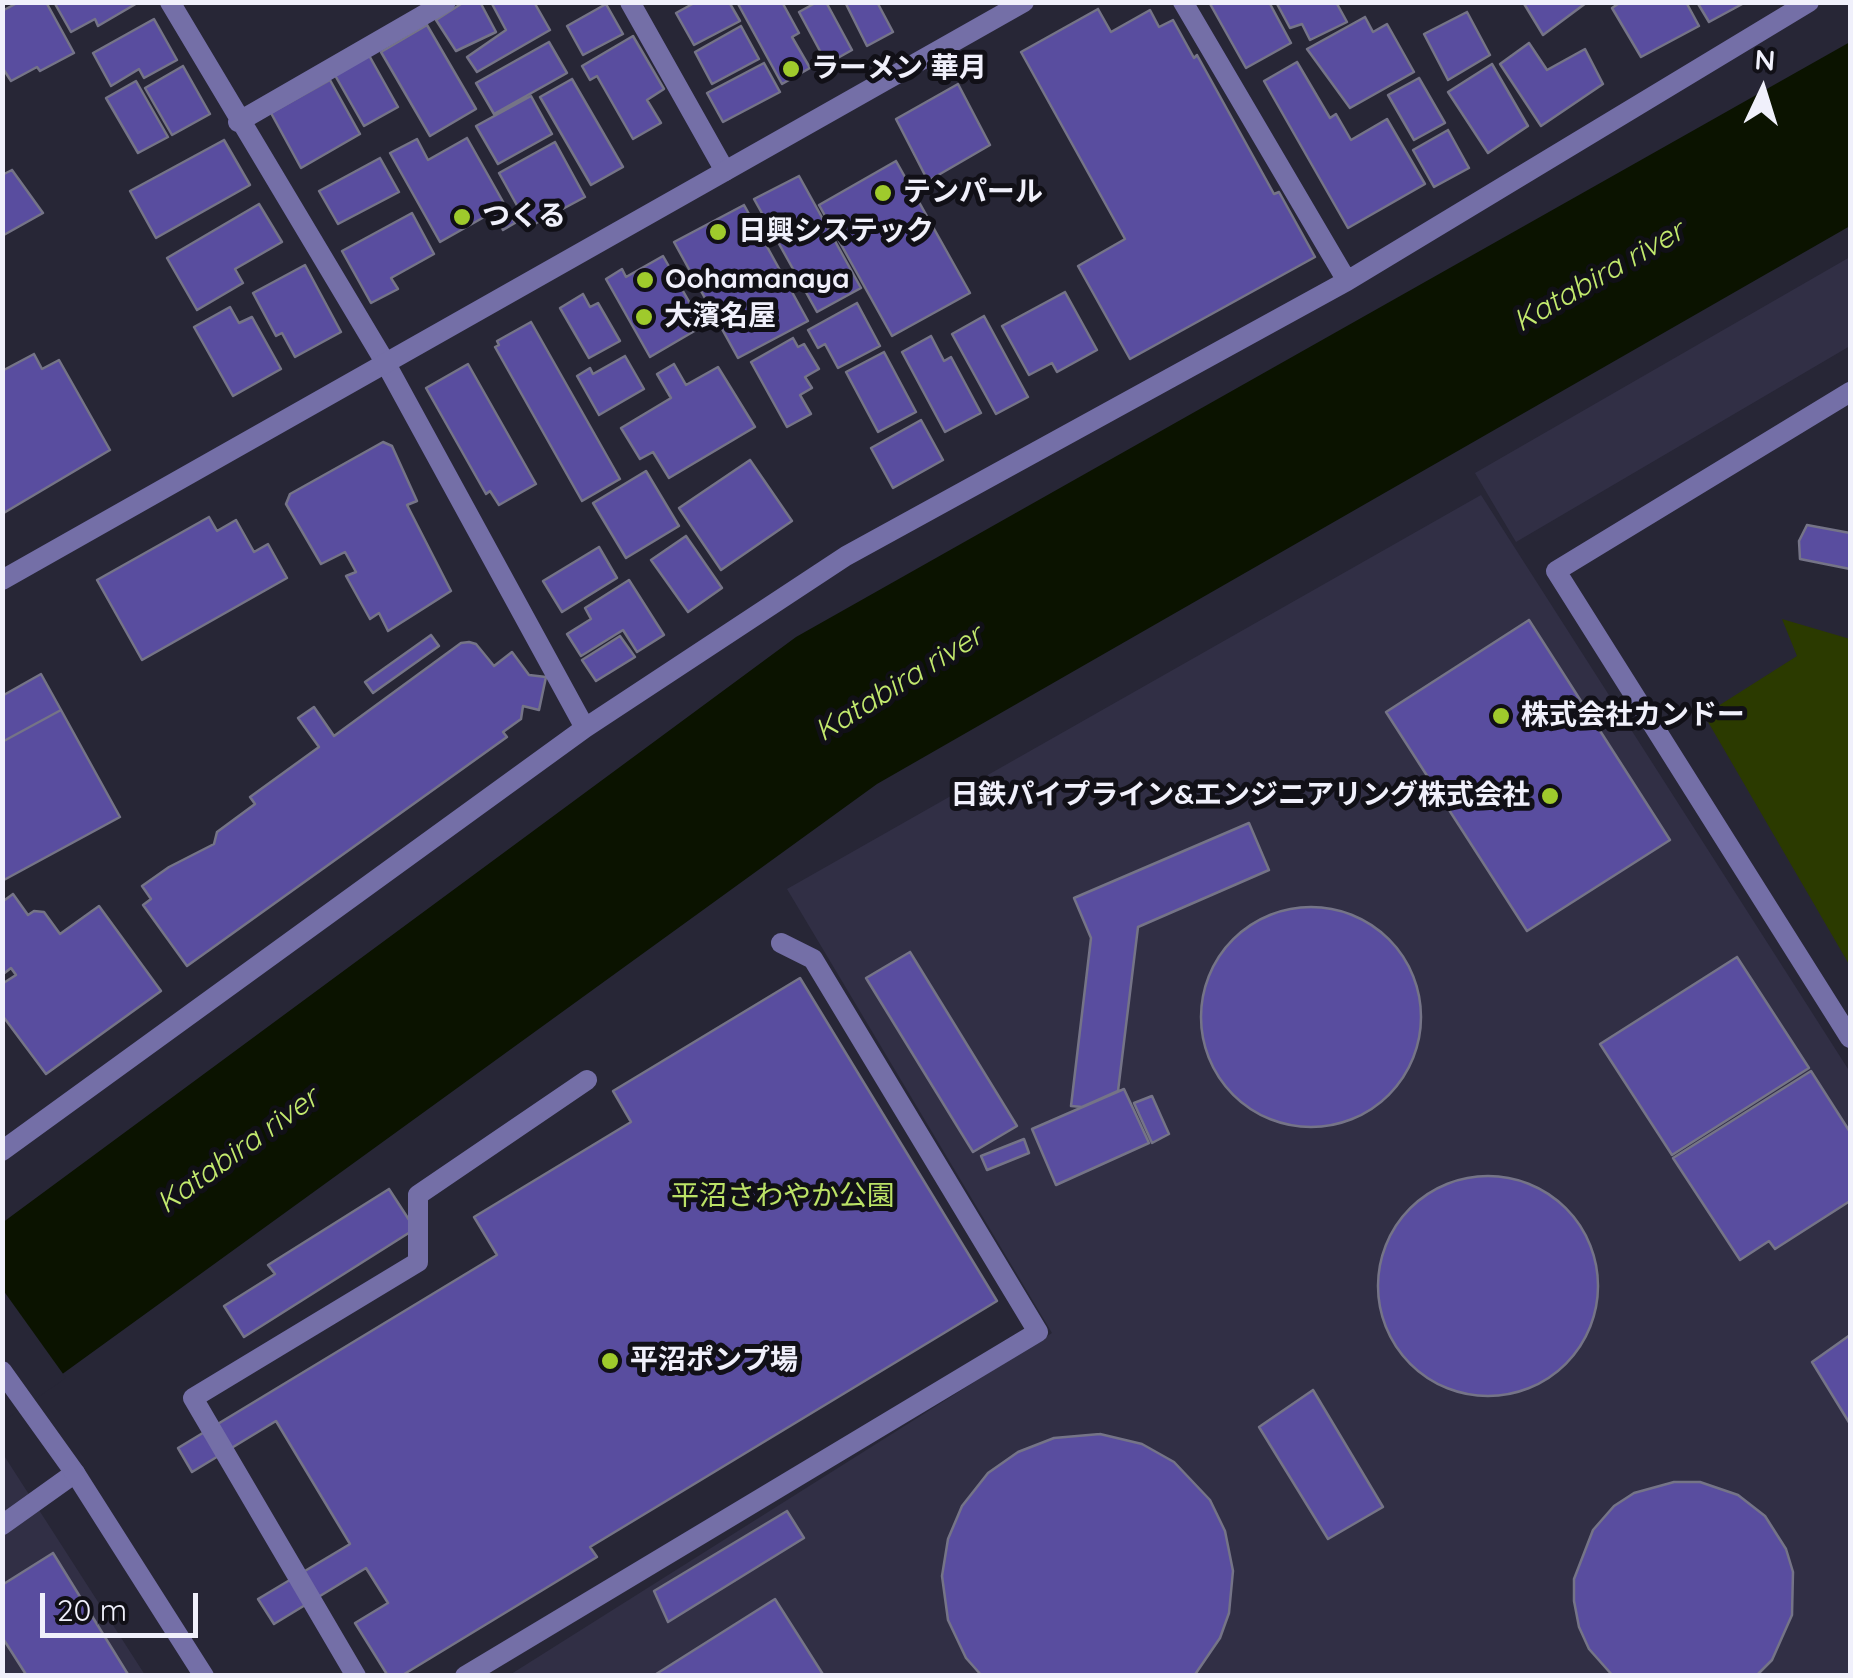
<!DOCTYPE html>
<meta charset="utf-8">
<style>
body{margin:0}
#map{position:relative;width:1853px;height:1678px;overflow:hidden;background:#272636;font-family:Quicksand,sans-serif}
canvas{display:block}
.frame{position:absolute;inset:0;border:5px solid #f0f0fb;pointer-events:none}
.north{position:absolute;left:1713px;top:40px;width:100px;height:100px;-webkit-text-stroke:8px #111017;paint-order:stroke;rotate:4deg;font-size:28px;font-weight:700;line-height:40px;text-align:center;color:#f0f0fb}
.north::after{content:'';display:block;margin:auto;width:35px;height:45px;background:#f0f0fb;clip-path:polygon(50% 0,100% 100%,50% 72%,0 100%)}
.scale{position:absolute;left:40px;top:1593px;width:158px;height:45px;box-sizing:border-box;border:5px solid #f0f0fb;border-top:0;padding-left:12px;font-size:30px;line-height:35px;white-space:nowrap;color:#f0f0fb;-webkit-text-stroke:8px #111017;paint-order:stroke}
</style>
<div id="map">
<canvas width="1853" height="1678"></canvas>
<div class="frame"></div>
<div class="north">N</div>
<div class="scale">20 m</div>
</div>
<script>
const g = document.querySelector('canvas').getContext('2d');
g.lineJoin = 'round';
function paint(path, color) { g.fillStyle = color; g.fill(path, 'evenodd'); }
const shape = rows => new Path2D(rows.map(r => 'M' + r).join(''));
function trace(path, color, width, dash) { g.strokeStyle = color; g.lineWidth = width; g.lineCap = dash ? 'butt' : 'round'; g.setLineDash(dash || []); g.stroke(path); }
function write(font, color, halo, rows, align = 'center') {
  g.font = font + ' Quicksand,"Noto Sans JP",sans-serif'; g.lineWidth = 10; g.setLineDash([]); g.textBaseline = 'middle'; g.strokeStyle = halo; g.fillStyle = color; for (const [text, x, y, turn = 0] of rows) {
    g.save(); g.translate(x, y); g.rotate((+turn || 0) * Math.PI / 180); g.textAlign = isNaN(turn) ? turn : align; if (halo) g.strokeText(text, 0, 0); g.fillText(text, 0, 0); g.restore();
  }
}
paint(shape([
 [1850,257,1850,346,1516,542,1475,473],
 [1481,495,1850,1072,1850,1675,508,1676,1052,1333,787,889],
 [3,1454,145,1675,3,1675]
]), '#312f45');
paint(shape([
 [1782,619,1850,639,1850,966,1704,715,1797,656]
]), '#2b3a00');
paint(shape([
 [1850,42,1850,226,877,784,3,1417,2,1223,796,637]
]), '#0b1300');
paint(shape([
 [3,1290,66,1378,2,1422]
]), '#272636');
const building = shape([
 [19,2,46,2,74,53,40,71,37,67,11,81,2,67,2,11,19,2],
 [54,2,139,2,98,26,95,19,71,32,54,2],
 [464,2,480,2,496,32,456,51,436,20,464,2],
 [491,2,534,2,550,30,477,72,467,57,506,30,491,2],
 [696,2,729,2,740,21,694,45,676,13,696,2],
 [737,2,782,2,799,33,792,37,810,68,782,84,737,2],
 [817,2,826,2,852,50,827,64,799,12,817,2],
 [845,2,877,2,893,32,867,46,845,2],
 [1209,2,1269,2,1291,43,1246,68,1209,2],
 [1276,2,1336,2,1347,22,1310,40,1302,24,1290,28,1276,2],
 [1523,2,1585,2,1586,3,1543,35,1523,2],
 [1621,2,1686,2,1699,26,1641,57,1612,8,1621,2],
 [1697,2,1746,2,1709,22,1697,2],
 [606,4,623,34,583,55,567,26,606,4],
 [1098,9,1111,32,1150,10,1159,27,1173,20,1194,58,1197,55,1274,194,1279,192,1315,257,1130,359,1078,266,1125,239,1021,52,1098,9],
 [1467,12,1490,55,1448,80,1424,34,1467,12],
 [1365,17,1373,32,1387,24,1414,72,1350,108,1307,49,1365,17],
 [154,19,177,60,144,78,139,69,111,86,93,53,154,19],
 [427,25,476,109,430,136,381,52,427,25],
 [741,26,759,59,712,84,695,52,741,26],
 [633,36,664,89,647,100,661,123,633,139,597,76,590,80,582,66,633,36],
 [549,42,567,73,494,114,476,83,549,42],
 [1529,43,1547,70,1585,49,1603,84,1541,126,1500,64,1529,43],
 [366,50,398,107,364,126,332,70,366,50],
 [1297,62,1330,118,1336,114,1351,140,1387,119,1425,184,1348,228,1264,81,1297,62],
 [764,63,780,92,723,122,707,93,764,63],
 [1492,64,1528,126,1488,153,1448,92,1492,64],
 [183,66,210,114,172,135,145,88,183,66],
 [1419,78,1445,123,1414,140,1388,95,1419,78],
 [572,79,623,167,591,185,540,97,572,79],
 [330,80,360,134,301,168,271,113,330,80],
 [136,81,168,137,138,153,106,98,136,81],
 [958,84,990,145,928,181,896,119,958,84],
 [531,96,552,134,498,164,476,126,531,96],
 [1448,130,1469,168,1434,187,1413,150,1448,130],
 [467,138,515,223,503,230,493,212,440,242,390,153,417,139,428,160,467,138],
 [224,140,250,185,156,238,130,191,224,140],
 [555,142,585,197,529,227,499,173,555,142],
 [380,158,399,192,338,224,319,191,380,158],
 [896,161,970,293,892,336,819,205,896,161],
 [12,170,43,213,2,236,2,175,12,170],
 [799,176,861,288,817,312,754,199,799,176],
 [259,204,282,242,235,269,243,283,197,310,167,258,259,204],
 [744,205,808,321,738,358,674,242,744,205],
 [412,213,434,254,391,278,398,289,371,303,342,251,412,213],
 [663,256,703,326,650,357,606,279,622,269,626,277,663,256],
 [305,265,341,332,295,357,282,333,276,336,253,293,305,265],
 [1065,292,1097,350,1057,372,1052,363,1029,375,1002,326,1065,292],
 [583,294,590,307,598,303,620,341,589,358,560,308,583,294],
 [857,303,880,346,838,368,825,344,818,348,808,330,857,303],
 [230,307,239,323,252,317,281,369,233,396,194,327,230,307],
 [984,316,1028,397,996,414,952,334,984,316],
 [531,322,620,479,582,501,495,347,499,345,497,341,531,322],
 [931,336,944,361,951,357,981,413,945,432,902,352,931,336],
 [793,338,798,347,804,344,819,369,805,377,812,388,800,395,811,414,787,427,751,362,793,338],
 [884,352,916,412,878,432,846,372,884,352],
 [34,354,42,369,59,360,110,450,2,514,2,371,34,354],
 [625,356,644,389,599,415,577,376,590,368,593,374,625,356],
 [468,364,536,484,499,505,490,491,486,494,426,388,468,364],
 [674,364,686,385,718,367,755,427,669,478,653,452,640,459,621,428,671,398,657,374,674,364],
 [921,420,943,460,893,488,871,448,921,420],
 [383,442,392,446,417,501,407,505,451,591,388,631,379,613,370,619,346,576,356,572,345,552,321,564,286,504,290,494,383,442],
 [750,460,792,521,721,570,679,508,750,460],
 [646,471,679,526,626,558,593,503,646,471],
 [209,517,217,531,236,520,254,552,268,544,287,578,142,660,97,580,209,517],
 [1807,525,1850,533,1850,569,1800,559,1799,541,1807,525],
 [686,536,722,588,688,612,651,560,686,536],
 [599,547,617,578,562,612,543,581,599,547],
 [629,580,664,635,637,652,623,630,581,656,567,634,591,619,585,608,629,580],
 [1529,620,1670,840,1527,931,1386,712,1529,620],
 [431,635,439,646,373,693,365,682,431,635],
 [620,636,635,657,596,681,582,660,620,636],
 [469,642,476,644,494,666,512,652,529,675,546,677,539,710,523,706,521,719,503,732,507,737,187,966,143,905,151,899,142,886,169,867,214,844,217,832,255,804,250,797,319,747,298,718,314,707,334,736,461,643,469,642],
 [41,674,61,710,2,742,2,696,41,674],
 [61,710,120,817,2,881,2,742,61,710],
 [1249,823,1269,870,1138,927,1118,1091,1082,1107,1071,1106,1091,938,1074,898,1249,823],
 [13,894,28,915,34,911,44,912,60,934,99,906,161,991,46,1074,2,1015,2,984,16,975,11,968,2,975,2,902,13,894],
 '1201 1017a110 110 0 1 1 220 0a110 110 0 1 1-220 0Z',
 [910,952,1017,1126,973,1152,866,978,910,952],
 [1737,957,1809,1068,1672,1155,1600,1044,1737,957],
 [800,978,997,1301,590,1547,597,1557,401,1676,388,1676,355,1623,388,1603,366,1568,274,1624,258,1599,350,1544,276,1421,192,1472,178,1448,497,1255,474,1217,631,1122,613,1091,800,978],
 [1811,1071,1850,1132,1850,1201,1775,1249,1769,1241,1740,1260,1673,1158,1811,1071],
 [1124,1089,1149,1143,1056,1185,1032,1129,1124,1089],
 [1152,1096,1169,1134,1152,1143,1134,1103,1152,1096],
 [1024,1139,1029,1153,987,1170,981,1156,1024,1139],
 '1378 1286a110 110 0 1 1 220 0a110 110 0 1 1-220 0Z',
 [389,1189,415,1229,244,1337,224,1306,275,1274,268,1265,389,1189],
 [1850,1335,1850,1424,1812,1362,1850,1335],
 [1313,1390,1383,1507,1328,1539,1259,1427,1313,1390],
 [1100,1434,1142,1444,1174,1462,1210,1500,1225,1531,1233,1571,1229,1613,1220,1638,1194,1676,982,1676,966,1658,948,1620,942,1576,948,1539,962,1506,988,1473,1018,1452,1054,1438,1100,1434],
 [1674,1482,1700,1482,1738,1495,1765,1516,1786,1549,1793,1572,1792,1615,1772,1660,1756,1676,1613,1676,1589,1649,1579,1627,1574,1601,1574,1579,1593,1530,1614,1506,1634,1493,1674,1482],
 [787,1511,804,1538,668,1622,654,1591,787,1511],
 [53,1553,129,1676,27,1676,2,1637,2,1585,53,1553],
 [775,1599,824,1676,653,1676,775,1599]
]);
paint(building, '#594d9f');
trace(building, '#757487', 2.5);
trace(shape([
 [2,1525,75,1473],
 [356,1676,193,1398,418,1262,418,1195,587,1080],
 [465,1676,1038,1332,813,959,781,943]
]), '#746fa7', 20);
trace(shape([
 [170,2,385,362,585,728],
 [630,2,725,171],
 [1183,2,1347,281],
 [238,122,446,2],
 [1850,392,1556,571,1850,1038],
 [2,1151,585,728,846,556,1347,281,1809,2]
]), '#746fa7', 20);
trace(shape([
 [2,580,1024,2],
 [2,1371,75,1473,204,1676]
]), '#746fa7', 20);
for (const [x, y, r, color] of [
 [791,69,10,"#9fca2c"],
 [883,193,10,"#9fca2c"],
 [462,217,10,"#9fca2c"],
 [718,232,10,"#9fca2c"],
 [645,280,10,"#9fca2c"],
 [644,317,10,"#9fca2c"],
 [1501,716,10,"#9fca2c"],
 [1550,796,10,"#9fca2c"],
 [610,1361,10,"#9fca2c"]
]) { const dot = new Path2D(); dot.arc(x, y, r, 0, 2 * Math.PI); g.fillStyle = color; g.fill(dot); trace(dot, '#111017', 4); }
write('bold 28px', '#f0f0fb', '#111017', [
 ["ラーメン 華月",811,69],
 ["テンパール",903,193],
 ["つくる",482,217],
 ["日興システック",738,232],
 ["Oohamanaya",665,280],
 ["大濱名屋",664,317],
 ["株式会社カンドー",1521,716],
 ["日鉄パイプライン&エンジニアリング株式会社",1530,796,"right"],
 ["平沼ポンプ場",630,1361]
], 'left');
write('28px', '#bbe266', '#111017', [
 ["平沼さわやか公園",783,1197]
]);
write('italic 30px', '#c3ea6e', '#111017', [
 ["Katabira river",1599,277,-30],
 ["Katabira river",899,684,-32],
 ["Katabira river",238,1151,-36]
]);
</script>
